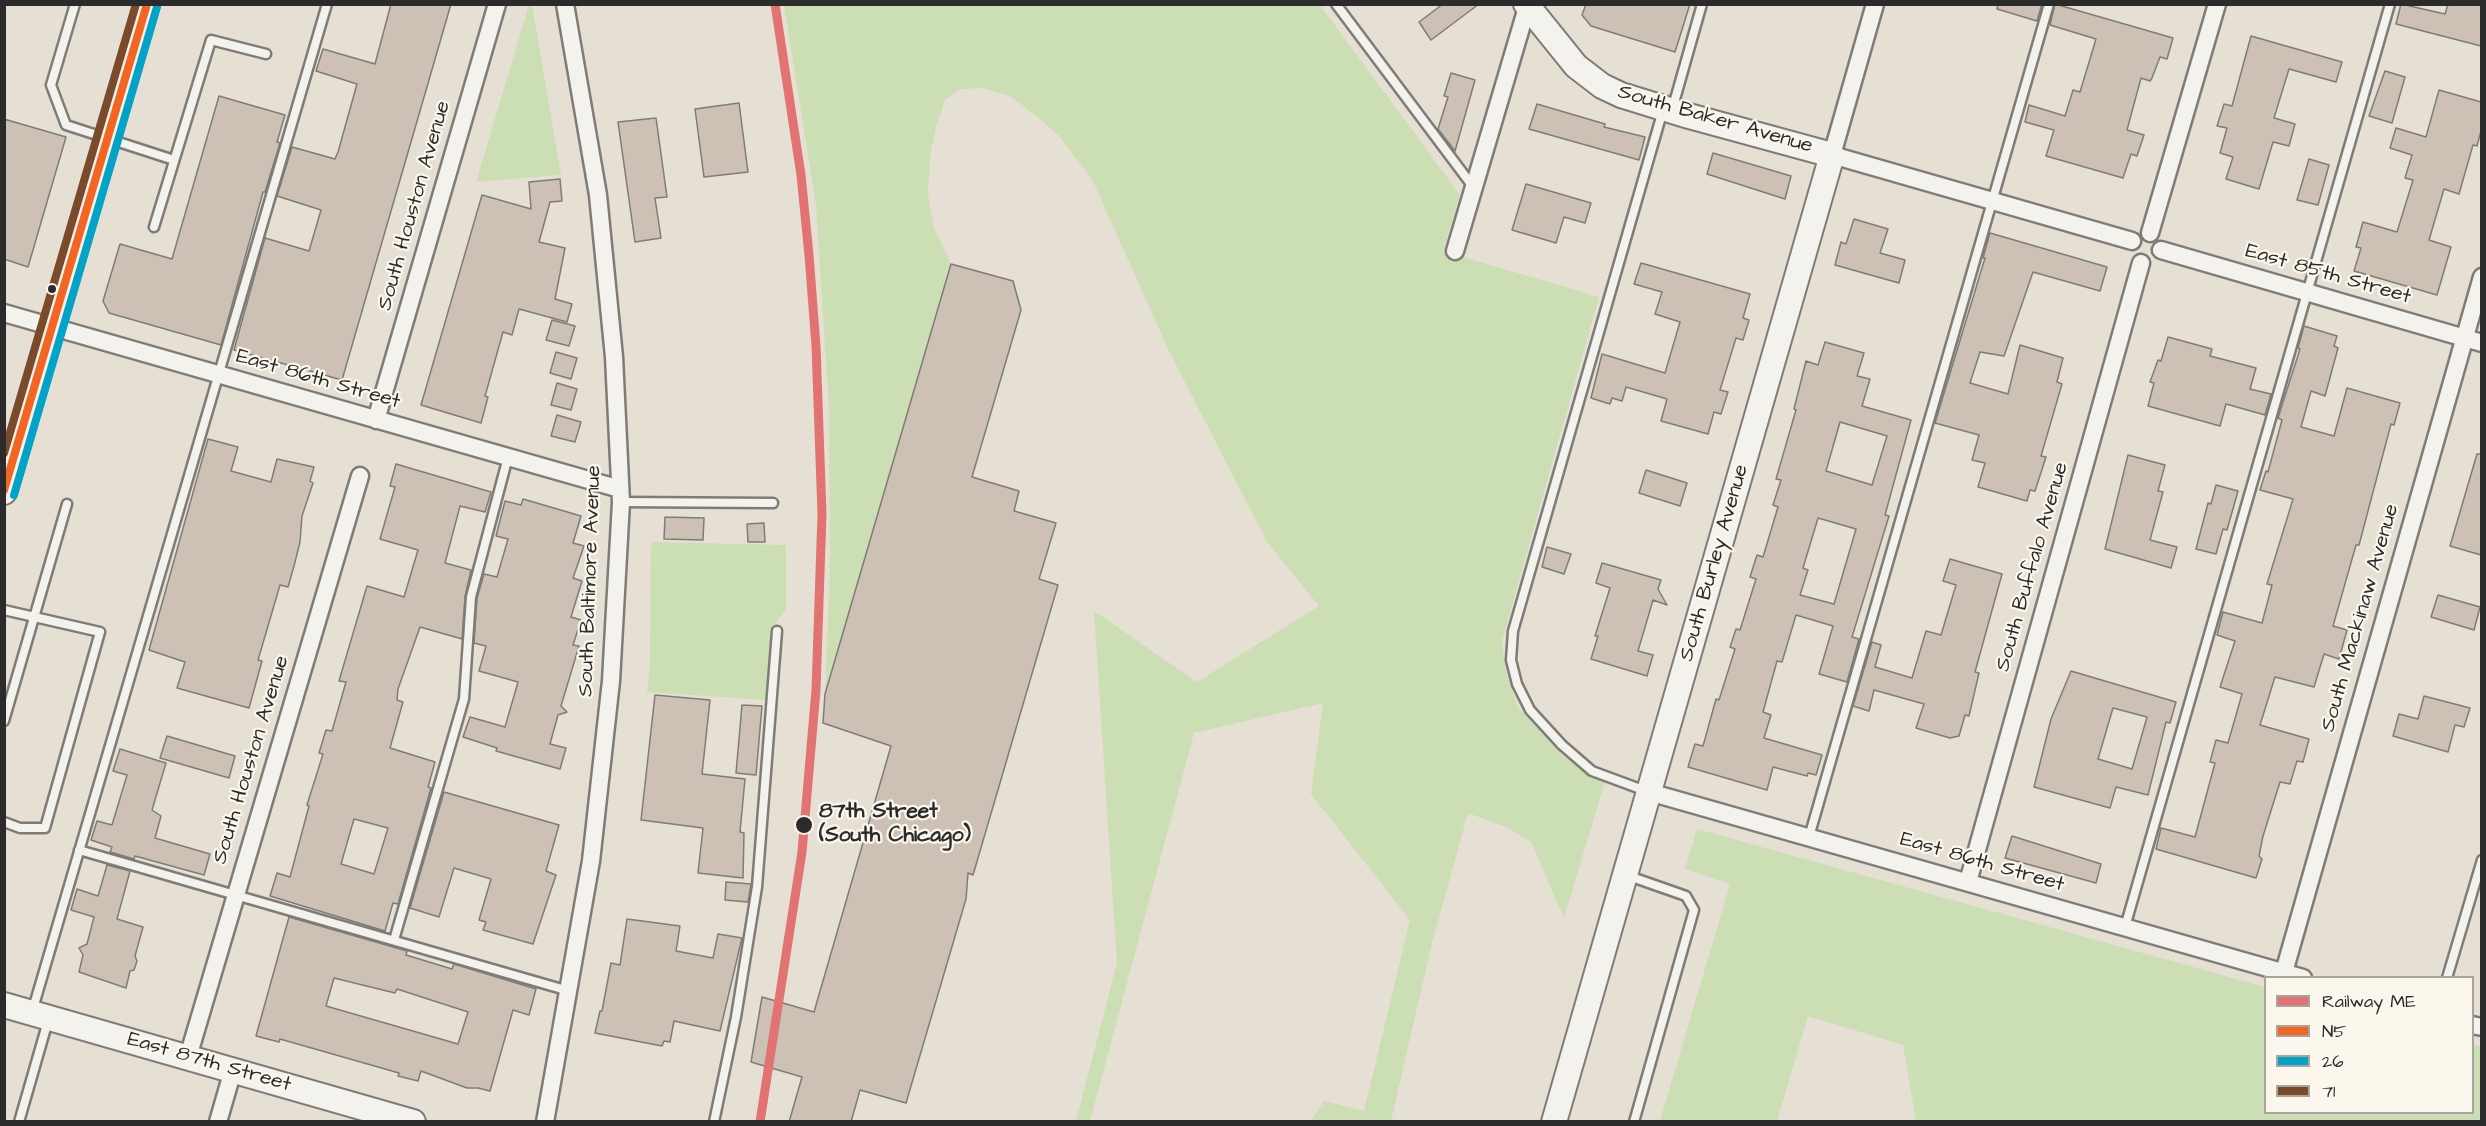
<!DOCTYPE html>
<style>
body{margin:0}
#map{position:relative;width:2486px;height:1126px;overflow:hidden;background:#e6dfd4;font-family:"Architects Daughter",sans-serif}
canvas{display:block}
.frame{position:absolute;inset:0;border:6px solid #2b2b2b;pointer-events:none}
.legend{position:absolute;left:2264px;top:976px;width:210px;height:138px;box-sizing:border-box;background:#fbf7ec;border:2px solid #a8a59f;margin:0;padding:8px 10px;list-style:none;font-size:18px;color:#2b2b2b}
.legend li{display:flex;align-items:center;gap:12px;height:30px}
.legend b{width:30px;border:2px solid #a8a59f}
</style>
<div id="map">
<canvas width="2486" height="1126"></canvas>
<div class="frame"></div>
<ul class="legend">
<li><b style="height:8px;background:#e27373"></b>Railway ME</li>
<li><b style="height:8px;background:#f26522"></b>N5</li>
<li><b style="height:8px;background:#02a3c6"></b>26</li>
<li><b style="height:8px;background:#7a4b2a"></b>71</li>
</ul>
</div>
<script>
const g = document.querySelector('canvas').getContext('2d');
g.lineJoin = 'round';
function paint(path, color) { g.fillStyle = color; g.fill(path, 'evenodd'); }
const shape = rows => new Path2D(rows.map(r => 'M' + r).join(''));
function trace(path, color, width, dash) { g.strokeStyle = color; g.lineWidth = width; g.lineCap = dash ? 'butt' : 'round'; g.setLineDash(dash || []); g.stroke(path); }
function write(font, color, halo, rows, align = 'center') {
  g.font = font + ' "Architects Daughter",sans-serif'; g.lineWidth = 4.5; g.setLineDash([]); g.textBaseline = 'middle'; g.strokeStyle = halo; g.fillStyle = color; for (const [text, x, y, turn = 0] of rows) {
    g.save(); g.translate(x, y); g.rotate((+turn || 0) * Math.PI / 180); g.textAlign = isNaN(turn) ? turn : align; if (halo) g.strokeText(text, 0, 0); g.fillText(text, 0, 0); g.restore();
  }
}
paint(shape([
 [529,5,532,5,561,175,476,182],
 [784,5,1320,5,1460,195,1443,251,1599,297,1502,641,1506,671,1517,706,1562,755,1589,775,1605,781,1564,918,1531,842,1508,828,1468,813,1432,943,1391,1121,1311,1121,1324,1101,1364,1111,1410,920,1311,794,1323,703,1194,733,1090,1121,1076,1121,1117,963,1094,611,1197,682,1319,606,1267,542,1168,349,1092,179,1060,137,1038,117,1010,96,983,88,961,89,945,100,936,127,930,156,928,193,934,228,951,264,825,694,830,569,829,408,816,205],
 [651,542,786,545,786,609,770,632,766,700,647,692,650,665],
 [1697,829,2265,987,2266,1112,2472,1112,2473,1044,2481,1047,2481,1121,1916,1121,1903,1045,1808,1016,1777,1121,1660,1121,1730,884,1685,869]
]), '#ccdeb4');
const building = shape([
 [391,4,451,4,342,380,234,350,265,238,309,251,321,210,277,196,292,147,335,159,338,152,357,84,316,71,323,49,375,64,391,4],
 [1443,4,1479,4,1431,40,1419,22,1443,4],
 [1586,4,1690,4,1675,52,1591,26,1582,15,1586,4],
 [1998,4,2042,4,2037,21,1997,9,1998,4],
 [2055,4,2173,38,2167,59,2160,57,2152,78,2150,81,2141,78,2127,130,2144,135,2137,156,2131,154,2123,178,2046,156,2054,130,2025,122,2029,105,2065,116,2073,90,2080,92,2096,39,2050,25,2055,4],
 [2401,4,2445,14,2448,4,2481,4,2481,46,2396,24,2401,4],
 [2251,36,2342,62,2336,82,2289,69,2274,118,2295,124,2289,146,2273,142,2259,189,2226,179,2233,157,2220,153,2227,128,2217,126,2224,104,2232,106,2251,36],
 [2385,71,2405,77,2392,123,2369,116,2385,71],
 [1451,73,1475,80,1455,151,1438,129,1448,97,1444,96,1451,73],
 [2439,90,2481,102,2481,131,2477,146,2473,145,2459,194,2444,189,2429,240,2451,247,2437,295,2354,271,2361,248,2356,247,2363,222,2397,232,2413,180,2405,178,2412,155,2390,148,2396,128,2426,137,2439,90],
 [219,96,285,115,277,142,280,143,265,192,263,192,221,345,109,313,103,301,120,244,172,259,219,96],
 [739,103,748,172,704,177,695,109,739,103],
 [1537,104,1605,124,1604,127,1645,137,1639,160,1529,129,1537,104],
 [656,118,667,197,655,198,661,238,635,242,618,122,656,118],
 [4,119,66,137,28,267,4,259,4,119],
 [1713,153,1791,176,1785,199,1707,174,1713,153],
 [2309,159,2329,165,2318,205,2297,200,2309,159],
 [560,179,562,201,550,202,539,242,565,248,555,299,572,304,567,322,519,309,512,335,503,332,485,396,488,397,481,423,421,405,482,195,531,209,529,182,560,179],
 [1526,184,1591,203,1585,223,1564,217,1556,243,1512,230,1526,184],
 [1854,219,1888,229,1880,253,1905,260,1899,283,1835,265,1841,242,1846,244,1854,219],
 [1990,233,2107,267,2100,291,2033,272,2004,356,1980,352,1970,383,2008,394,2020,345,2063,358,2057,382,2062,384,2041,456,2046,457,2035,491,2030,490,2027,501,1978,487,1985,463,1972,460,1979,435,1935,423,1985,258,1983,258,1990,233],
 [1641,263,1750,294,1743,318,1749,320,1743,340,1736,338,1720,390,1728,392,1721,414,1714,412,1708,434,1661,421,1667,399,1626,387,1622,401,1612,398,1610,404,1591,398,1602,354,1665,373,1680,322,1655,314,1662,292,1634,284,1641,263],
 [951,264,1013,281,1021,310,972,477,1019,491,1014,511,1056,523,1039,579,1058,585,973,875,968,873,966,899,906,1103,860,1090,851,1122,789,1122,802,1077,751,1062,762,997,814,1012,891,746,823,723,825,694,951,264],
 [552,320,575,326,569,346,546,340,552,320],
 [2304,326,2337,336,2334,346,2338,348,2325,396,2311,391,2301,427,2334,436,2347,388,2400,403,2394,425,2391,424,2359,545,2356,545,2333,626,2347,630,2339,659,2324,654,2314,687,2275,677,2260,725,2309,739,2303,762,2297,761,2290,784,2280,782,2263,836,2259,856,2262,859,2256,878,2156,849,2161,828,2195,837,2215,763,2210,762,2216,740,2228,743,2242,694,2220,687,2235,641,2217,635,2223,612,2262,623,2272,585,2267,584,2293,499,2260,490,2266,471,2268,472,2282,420,2278,418,2300,349,2298,348,2304,326],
 [2168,337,2212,349,2210,356,2256,368,2250,389,2271,394,2265,415,2226,404,2220,426,2148,406,2154,383,2150,382,2158,360,2161,361,2168,337],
 [1825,342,1864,353,1857,376,1870,379,1862,406,1911,420,1885,515,1889,516,1852,637,1859,639,1847,682,1819,674,1833,626,1796,615,1782,662,1777,661,1763,712,1771,715,1764,738,1822,755,1816,775,1808,773,1807,776,1773,767,1767,790,1688,767,1695,744,1703,746,1716,699,1719,700,1735,649,1730,647,1736,629,1740,630,1756,579,1750,577,1757,555,1763,557,1778,507,1773,505,1781,480,1776,479,1796,410,1794,409,1806,361,1818,365,1825,342],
 [1840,422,1887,436,1872,485,1826,471,1840,422],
 [1818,518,1856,529,1834,604,1800,595,1808,570,1803,568,1818,518],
 [556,352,577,358,571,379,550,373,556,352],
 [557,383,577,389,571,410,551,405,557,383],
 [557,415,581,422,575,442,551,436,557,415],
 [208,439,238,447,231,471,271,482,277,459,314,467,310,481,313,483,302,516,300,542,294,566,288,587,280,585,258,660,262,661,249,708,177,688,185,662,149,650,208,439],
 [2477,454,2481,454,2481,555,2450,546,2477,454],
 [2128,455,2165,465,2158,491,2163,492,2150,540,2177,547,2171,568,2105,549,2128,455],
 [396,464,491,492,485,512,460,506,445,563,471,570,465,597,462,639,420,627,398,689,397,700,403,702,390,748,435,762,428,787,431,788,398,904,393,903,385,931,270,896,277,873,290,877,309,806,307,805,323,754,319,753,326,730,332,731,346,682,339,681,367,586,404,597,418,550,380,539,395,487,390,486,396,464],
 [354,819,388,828,374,874,341,864,354,819],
 [1646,470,1687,483,1680,506,1639,493,1646,470],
 [2216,485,2238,491,2227,530,2223,529,2216,554,2196,549,2208,503,2211,504,2216,485],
 [523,499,581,516,573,543,584,546,573,578,582,581,571,617,581,620,573,645,579,646,561,706,567,712,558,715,550,744,566,748,560,769,496,751,497,748,463,737,470,717,505,727,518,682,479,671,486,646,474,643,477,598,484,574,497,577,508,539,496,536,505,501,521,505,523,499],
 [665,517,704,518,703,540,664,539,665,517],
 [764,523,765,542,748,542,747,524,764,523],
 [1547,547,1571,554,1564,574,1542,567,1547,547],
 [1950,559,2002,574,1975,672,1979,673,1969,716,1965,715,1959,736,1950,738,1916,728,1924,704,1874,690,1869,711,1853,706,1872,642,1881,645,1875,667,1912,678,1926,631,1941,635,1956,585,1943,581,1950,559],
 [1602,563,1661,580,1658,589,1667,605,1653,600,1638,651,1653,655,1647,676,1591,659,1598,636,1595,636,1610,588,1596,583,1602,563],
 [2438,595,2480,607,2474,630,2431,617,2438,595],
 [2071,671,2176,702,2170,723,2166,722,2148,795,2116,787,2110,808,2034,787,2051,719,2071,671],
 [2113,708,2147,717,2132,769,2098,759,2113,708],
 [655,695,710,700,702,774,745,779,740,832,744,833,743,878,698,873,703,828,641,820,655,695],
 [2424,696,2470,708,2464,727,2455,725,2448,752,2393,736,2399,714,2418,719,2424,696],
 [742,705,762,706,756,775,736,773,742,705],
 [167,736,235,756,229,778,160,758,167,736],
 [120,749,166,763,152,810,161,816,155,838,210,854,204,875,135,856,134,859,110,852,112,847,91,840,97,821,112,825,127,775,113,771,120,749],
 [444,792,559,825,546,871,556,875,533,944,483,930,486,922,479,920,491,879,454,868,439,917,410,908,444,792],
 [2012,836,2101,864,2096,883,2005,858,2012,836],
 [107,865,130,871,117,919,143,927,135,956,137,961,134,970,130,971,126,988,79,972,83,955,79,948,87,944,94,917,71,910,77,889,98,896,107,865],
 [726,882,751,884,748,902,725,900,726,882],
 [289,917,407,951,406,955,452,969,454,964,536,989,529,1015,513,1010,490,1091,478,1088,467,1088,421,1071,418,1081,398,1076,399,1073,280,1039,279,1042,256,1036,289,917],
 [334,978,395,993,397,989,468,1012,458,1044,326,1006,334,978],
 [627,919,680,926,676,951,713,958,718,934,742,938,720,1031,674,1021,670,1042,664,1041,662,1046,595,1033,600,1011,602,1011,611,963,620,965,627,919]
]);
paint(building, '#ccc1b4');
trace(building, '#7f7c77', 1.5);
const lane = shape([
 [75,4,51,85,66,125,174,160],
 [1336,4,1474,188],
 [1672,110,1702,4],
 [154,227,211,40,266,54],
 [621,502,773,503],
 [4,610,100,632,45,828,20,828,4,822],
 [4,721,67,504],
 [1646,791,1592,771,1562,745,1530,710,1517,684,1511,660,1513,631,1663,110],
 [1809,837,2049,4],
 [79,850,569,991],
 [1626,875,1686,896,1694,910,1634,1122],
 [2125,927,2390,4],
 [394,940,464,699,471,597,508,457],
 [2447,978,2482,860],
 [32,1012,327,4],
 [19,1122,48,1021],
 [714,1122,736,1017,757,887,777,631]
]);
const street = shape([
 [1875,4,1832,155,2132,241],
 [2150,233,2217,4],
 [2161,250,2482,343],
 [1455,251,1528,4],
 [4,313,620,489],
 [376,420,497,4],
 [1649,792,2303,978],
 [1968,882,2141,263],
 [2284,972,2482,277],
 [2472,1025,2482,1027],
 [188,1057,360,476],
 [218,1122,233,1070],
 [545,1122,591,861,611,681,621,502,614,357,598,195,565,4]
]);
const secondary = shape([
 [1526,4,1576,66,1602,86,1621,95,1689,116,1832,155,1554,1122],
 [4,492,147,4],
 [4,1005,413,1122]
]);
trace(lane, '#7f7c77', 13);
trace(street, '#7f7c77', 21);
trace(secondary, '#7f7c77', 28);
trace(lane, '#f4f2ed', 8);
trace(street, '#f4f2ed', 16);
trace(secondary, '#f4f2ed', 24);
trace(shape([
 [4,490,147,4]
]), '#f26522', 8);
trace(shape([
 [14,495,157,7]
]), '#02a3c6', 8);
trace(shape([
 [4,453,136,4]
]), '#7a4b2a', 8);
trace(shape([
 [760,1122,802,852,816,690,822,514,816,346,809,255,801,175,775,4]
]), '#e27373', 9);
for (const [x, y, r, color] of [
 [52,289,5,"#2b2b2b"],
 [804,825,9,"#2b2b2b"]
]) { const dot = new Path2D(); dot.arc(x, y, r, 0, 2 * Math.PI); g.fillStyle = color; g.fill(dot); trace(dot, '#fbf7ec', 2); }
write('21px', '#2b2b2b', '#fbf7ec', [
 ["South Baker Avenue",1715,120,16],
 ["South Houston Avenue",415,206,-74],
 ["East 85th Street",2328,275,16],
 ["East 86th Street",318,380,16],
 ["South Burley Avenue",1715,563,-74],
 ["South Buffalo Avenue",2033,567,-74],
 ["South Baltimore Avenue",591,581,-88],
 ["South Mackinaw Avenue",2361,618,-74],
 ["South Houston Avenue",252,760,-73],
 ["East 86th Street",1982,863,16],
 ["East 87th Street",209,1063,16]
]);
write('bold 21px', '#2b2b2b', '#fbf7ec', [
 ["87th Street",819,813],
 ["(South Chicago)",819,837]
], 'left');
</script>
